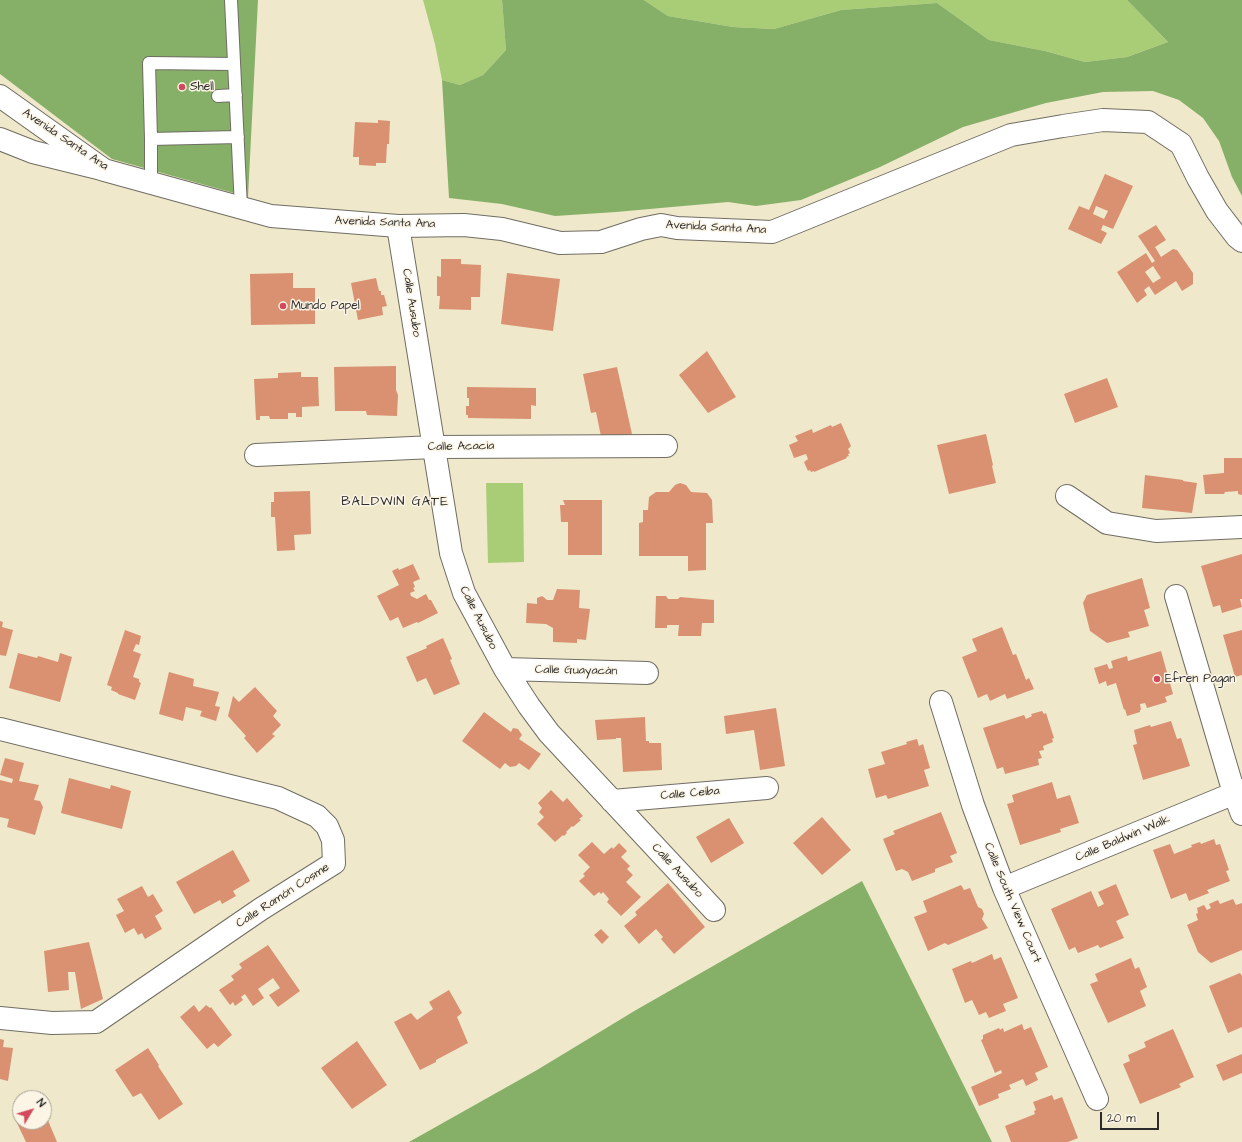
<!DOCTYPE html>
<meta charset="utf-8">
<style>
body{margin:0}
#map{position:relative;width:1242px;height:1142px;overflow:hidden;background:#efe8cb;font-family:"Architects Daughter",sans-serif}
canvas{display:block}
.north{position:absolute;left:12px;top:1090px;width:40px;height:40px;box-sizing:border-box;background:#fcf5e5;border:1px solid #a8a49b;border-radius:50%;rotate:52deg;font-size:11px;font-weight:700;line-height:16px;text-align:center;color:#2b2b2b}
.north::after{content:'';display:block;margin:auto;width:14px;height:18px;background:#d1495b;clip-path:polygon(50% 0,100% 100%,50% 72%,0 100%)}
.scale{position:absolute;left:1100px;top:1112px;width:59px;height:18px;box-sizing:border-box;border:2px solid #2b2b2b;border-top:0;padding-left:5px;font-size:12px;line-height:14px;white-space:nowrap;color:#2b2b2b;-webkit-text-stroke:3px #fcf5e5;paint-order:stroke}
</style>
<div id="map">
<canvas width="1242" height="1142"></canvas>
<div class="north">N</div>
<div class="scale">20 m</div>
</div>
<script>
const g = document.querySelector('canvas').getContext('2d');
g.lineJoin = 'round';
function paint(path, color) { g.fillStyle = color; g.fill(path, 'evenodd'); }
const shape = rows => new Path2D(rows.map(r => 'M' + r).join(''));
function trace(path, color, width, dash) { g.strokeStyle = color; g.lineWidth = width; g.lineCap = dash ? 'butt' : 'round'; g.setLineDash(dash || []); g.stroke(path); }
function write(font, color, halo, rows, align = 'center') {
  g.font = font + ' "Architects Daughter",sans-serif'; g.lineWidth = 3; g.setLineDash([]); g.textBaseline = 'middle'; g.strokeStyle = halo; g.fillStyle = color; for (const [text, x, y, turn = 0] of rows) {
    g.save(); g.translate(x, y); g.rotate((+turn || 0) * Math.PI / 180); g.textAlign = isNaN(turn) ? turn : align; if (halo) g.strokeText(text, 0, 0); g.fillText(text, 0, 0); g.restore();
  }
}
paint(shape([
 [423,0,502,0,506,50,483,75,460,85,442,80,435,44],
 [644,0,1127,0,1168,42,1127,57,1085,62,1045,51,989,40,937,3,841,10,774,29,733,27,668,16],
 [486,483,523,483,524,562,488,563]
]), '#a9cd77');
paint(shape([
 [0,0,258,0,248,197,112,159,0,74],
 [502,0,644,0,668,16,733,27,774,29,841,10,937,3,989,40,1045,51,1085,62,1127,57,1168,42,1127,0,1242,0,1242,196,1232,177,1219,141,1203,118,1179,100,1153,91,1103,92,1046,103,963,127,880,167,801,200,756,206,728,202,616,212,555,216,502,204,449,198,442,80,460,85,483,75,506,50],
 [862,881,992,1142,409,1142,537,1070,636,1010]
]), '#86b068');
paint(shape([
 [378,120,390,121,389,144,387,144,386,163,376,163,376,166,359,165,359,157,353,157,355,122,378,123],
 [1105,174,1133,186,1113,229,1103,225,1101,230,1107,233,1101,244,1068,229,1079,206,1089,210],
 [1096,206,1108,211,1104,219,1093,214],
 [1156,225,1166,240,1155,247,1161,257,1173,249,1177,250,1193,273,1193,284,1182,291,1176,281,1155,295,1149,286,1144,290,1147,295,1137,303,1117,272,1146,253,1152,263,1155,261,1138,236],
 [1153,266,1161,278,1153,283,1145,272],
 [441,259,461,259,461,264,481,265,480,297,471,297,471,310,439,309,440,296,437,296,437,276,441,277],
 [293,273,293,288,315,288,315,324,251,325,250,274],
 [507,273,560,279,553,331,501,324],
 [376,278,379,291,381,291,381,295,384,295,387,306,382,307,383,315,358,320,351,283],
 [707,351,736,397,708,413,679,375],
 [396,366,396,390,398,395,397,416,367,415,366,411,335,411,334,367],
 [617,367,632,434,602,441,596,412,591,413,583,374],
 [301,372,301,377,318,377,319,406,302,407,302,417,296,417,296,413,288,413,288,419,270,419,269,416,260,416,260,420,256,420,254,379,278,378,278,373],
 [1107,378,1118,407,1075,423,1064,394],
 [467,387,536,388,536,406,531,405,531,419,468,418,468,415,466,415,466,406,469,406,469,398,467,398],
 [841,423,851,446,848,449,850,453,848,454,849,456,846,457,847,458,814,472,814,471,811,472,810,470,808,471,804,462,808,459,806,454,794,458,789,445,798,441,795,436,812,429,813,433,831,425,832,427],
 [986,434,993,465,992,466,996,483,949,494,937,445],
 [1224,458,1242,458,1242,495,1238,494,1238,491,1225,492,1224,494,1205,494,1203,475,1224,473],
 [1145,475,1183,480,1183,481,1197,483,1192,513,1142,508],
 [680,483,686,485,691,492,707,493,712,500,713,523,706,523,706,570,688,571,688,556,639,556,639,523,643,522,643,510,648,510,649,497,656,492,669,492,675,485],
 [310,491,311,534,294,535,295,550,277,551,275,517,271,517,271,502,274,502,274,492],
 [563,500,602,500,602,555,568,555,568,522,561,522,560,505,565,505],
 [1242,554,1242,599,1240,599,1242,607,1222,613,1220,605,1213,607,1201,566],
 [413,564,420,579,413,582,415,587,413,588,415,591,410,593,411,596,417,599,426,594,429,600,431,600,438,613,418,623,417,622,403,628,398,617,390,621,377,596,399,585,392,571,398,568,399,570],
 [1142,578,1150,608,1144,610,1149,626,1128,632,1130,637,1107,643,1090,631,1083,603,1087,595],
 [557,589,580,590,579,608,590,609,586,640,577,639,577,643,553,642,553,628,546,624,526,623,527,603,537,604,537,598,542,596,547,600,553,600],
 [656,596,666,596,668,599,678,599,680,597,714,600,714,623,702,623,701,636,678,636,679,625,667,625,667,628,655,628],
 [0,621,3,622,2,627,13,630,6,656,0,655],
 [1002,627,1013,655,1016,654,1026,680,1029,678,1034,689,1007,699,1005,694,990,701,987,694,978,698,962,657,977,651,972,639],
 [125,630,141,636,139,645,136,644,133,651,141,654,133,677,139,679,139,682,141,683,135,700,118,694,118,693,111,690,112,687,107,685],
 [1242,630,1242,675,1235,677,1223,635],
 [443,638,452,659,450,660,460,684,434,695,426,678,417,682,406,657,427,648,426,646],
 [1161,651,1173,694,1165,697,1167,702,1147,708,1145,703,1140,704,1141,710,1140,710,1140,712,1127,716,1125,709,1124,710,1116,683,1107,686,1106,681,1099,684,1094,668,1107,664,1109,669,1113,668,1111,661,1127,656,1128,661],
 [18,653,37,658,38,656,58,662,60,653,72,657,60,702,9,688],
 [169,672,194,679,193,686,219,692,215,706,220,707,216,721,200,716,202,711,186,707,183,721,159,714],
 [255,687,277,711,273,716,281,725,272,734,275,736,257,753,244,738,246,736,228,716,233,696,239,702],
 [776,708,785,766,760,770,754,730,726,734,724,716],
 [1042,711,1044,714,1046,713,1054,738,1052,739,1053,742,1043,746,1044,750,1039,751,1042,758,1038,759,1039,765,1005,774,1003,767,997,769,983,728,1024,715,1026,719,1032,716,1031,714],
 [484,712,511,732,513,728,518,729,522,735,519,739,541,754,529,770,519,763,516,766,510,767,505,763,500,769,462,741],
 [645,717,646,741,649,741,649,743,661,743,662,770,623,772,621,738,616,738,616,739,597,740,595,720],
 [1171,721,1177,739,1181,738,1190,766,1143,780,1133,745,1137,744,1134,730,1150,725,1151,727],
 [917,739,919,746,923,744,930,768,924,770,929,786,888,799,886,795,876,798,868,769,885,764,881,752,907,744,906,742],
 [5,758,24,763,19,781,39,785,34,800,40,801,43,807,35,835,7,827,9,819,0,817,0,780,12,783,13,779,0,775],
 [69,778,110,789,111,785,131,791,122,829,61,813],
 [1052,782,1057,799,1070,795,1079,823,1060,829,1061,832,1020,845,1007,804,1014,802,1012,795],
 [551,790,563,802,567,798,583,816,579,819,581,820,573,827,572,826,566,832,567,833,564,836,563,835,555,842,537,824,544,817,539,812,542,808,538,803],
 [941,812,957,853,950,856,953,862,935,869,935,872,912,881,908,872,902,869,896,871,883,839,895,834,893,831],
 [822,817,851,850,822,875,793,843],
 [729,818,744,843,711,863,696,837],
 [1214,839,1216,845,1220,844,1229,870,1226,871,1230,881,1207,890,1209,893,1189,901,1186,893,1171,899,1153,850,1170,844,1174,854,1192,847,1191,845,1200,842,1201,844],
 [592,842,604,854,612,847,613,849,619,843,627,851,621,857,630,866,627,869,633,875,626,882,641,897,621,916,607,902,609,899,603,892,601,894,599,892,594,896,579,881,585,876,583,874,590,867,578,855],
 [233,850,250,881,233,891,236,896,222,904,220,900,194,914,176,882],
 [668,883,705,927,674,954,661,939,663,937,656,929,639,944,624,926,637,915,635,912],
 [1116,884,1129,915,1116,921,1124,938,1100,948,1098,945,1078,953,1075,947,1069,950,1051,909,1091,891,1098,907,1104,904,1098,892],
 [961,885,964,890,970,888,978,907,982,909,984,914,982,919,988,928,948,945,945,943,928,951,914,917,927,912,923,901],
 [142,886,148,897,153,894,163,911,155,916,162,929,145,939,142,933,138,935,134,928,125,933,116,915,124,911,117,899],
 [1233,899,1236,905,1242,903,1242,950,1211,963,1198,952,1187,925,1198,920,1196,914,1198,913,1197,908,1204,905,1207,910,1211,908,1209,904,1218,900,1220,904],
 [601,929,609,937,602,944,594,935],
 [89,942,103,999,81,1009,75,972,68,972,69,990,48,992,44,951],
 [268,945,300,991,278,1007,269,995,280,988,273,978,258,989,264,998,253,1006,245,994,241,997,243,1000,235,1006,233,1002,230,1005,219,990,234,980,231,976,242,968,239,964],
 [992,954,994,960,1001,957,1018,998,1003,1004,1006,1011,989,1018,986,1012,979,1015,972,1000,965,1003,952,969,971,961,972,963],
 [1131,958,1135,969,1139,967,1147,987,1140,991,1146,1006,1108,1023,1090,984,1098,981,1095,974],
 [1240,973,1242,976,1242,1027,1228,1033,1209,986],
 [449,990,462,1013,457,1017,468,1043,436,1060,436,1062,420,1070,394,1022,411,1013,417,1020,433,1009,429,1002],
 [194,1005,199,1012,206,1005,210,1008,211,1007,232,1035,218,1047,214,1043,207,1049,180,1017],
 [1022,1024,1024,1030,1031,1027,1048,1067,1035,1073,1038,1080,1026,1086,1023,1079,1009,1085,1011,1089,998,1094,999,1098,979,1106,971,1087,1002,1073,1001,1070,995,1073,981,1040,983,1039,983,1035,999,1028,1000,1030,1003,1028,1004,1032],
 [1173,1029,1194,1077,1179,1084,1181,1087,1140,1104,1123,1064,1130,1061,1128,1055,1146,1047,1144,1042],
 [0,1039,4,1040,3,1047,13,1048,8,1081,0,1079],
 [357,1041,387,1085,352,1109,321,1068],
 [148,1048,159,1065,158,1066,183,1104,159,1120,141,1093,133,1097,115,1070],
 [1242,1054,1242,1073,1223,1081,1216,1065],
 [1052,1095,1054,1100,1062,1097,1078,1138,1068,1142,1011,1142,1005,1126,1035,1114,1034,1111,1036,1110,1033,1102],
 [44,1111,57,1142,26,1142,16,1121,20,1119,20,1122,44,1122]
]), '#d99172');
const service = shape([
 [231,0,241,208],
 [218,96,236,95],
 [151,139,238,137],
 [151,183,151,139,149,63,234,64]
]);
const minor = shape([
 [0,139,33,152,102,169],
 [398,226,451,553,464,593,505,669,529,706,549,733,714,910],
 [256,455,434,447,666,446],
 [1067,496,1107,523,1156,531,1242,527],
 [1176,596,1234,793,1242,814],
 [505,669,647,673],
 [941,702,973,805,1004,888,1097,1099],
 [0,729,278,798,317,816,327,826,333,840,334,863,261,909,96,1022,52,1023,0,1018],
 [612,801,767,788],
 [1004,888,1242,790]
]);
const tertiary = shape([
 [0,96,104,170,271,216,398,226,464,225,502,229,560,243,601,242,641,229,661,225,677,228,772,232,1011,135,1063,126,1103,120,1148,122,1181,144,1198,178,1217,211,1237,237,1242,241]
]);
trace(service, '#706d63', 14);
trace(minor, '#706d63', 24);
trace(tertiary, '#706d63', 24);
trace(service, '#fff', 12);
trace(minor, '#fff', 22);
trace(tertiary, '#fff', 22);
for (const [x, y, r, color] of [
 [182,87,4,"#d1495b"],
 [283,306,4,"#d1495b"],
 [1157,679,4,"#d1495b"]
]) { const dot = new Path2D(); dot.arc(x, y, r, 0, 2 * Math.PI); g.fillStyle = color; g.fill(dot); trace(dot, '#fcf5e5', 1.5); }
write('12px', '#2b2b2b', '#fcf5e5', [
 ["Shell",190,87],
 ["Mundo Papel",291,306],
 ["Efren Pagan",1165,679]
], 'left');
write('12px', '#2b2b2b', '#fcf5e5', [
 ["Avenida Santa Ana",65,140,34],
 ["Avenida Santa Ana",385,223,2],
 ["Avenida Santa Ana",716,228,3],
 ["Calle Ausubo",411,303,81],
 ["Calle Acacia",461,447,-1],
 ["Calle Ausubo",478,618,63],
 ["Calle Guayacán",576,671,1],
 ["Calle Ceiba",690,794,-5],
 ["Calle Baldwin Walk",1123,839,-23],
 ["Calle Ausubo",677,871,47],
 ["Calle Ramón Cosme",283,896,-33],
 ["Calle South View Court",1012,903,67]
]);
g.letterSpacing = '1px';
write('13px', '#2b2b2b', '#fcf5e5', [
 ["BALDWIN GATE",395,502]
]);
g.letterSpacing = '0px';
</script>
